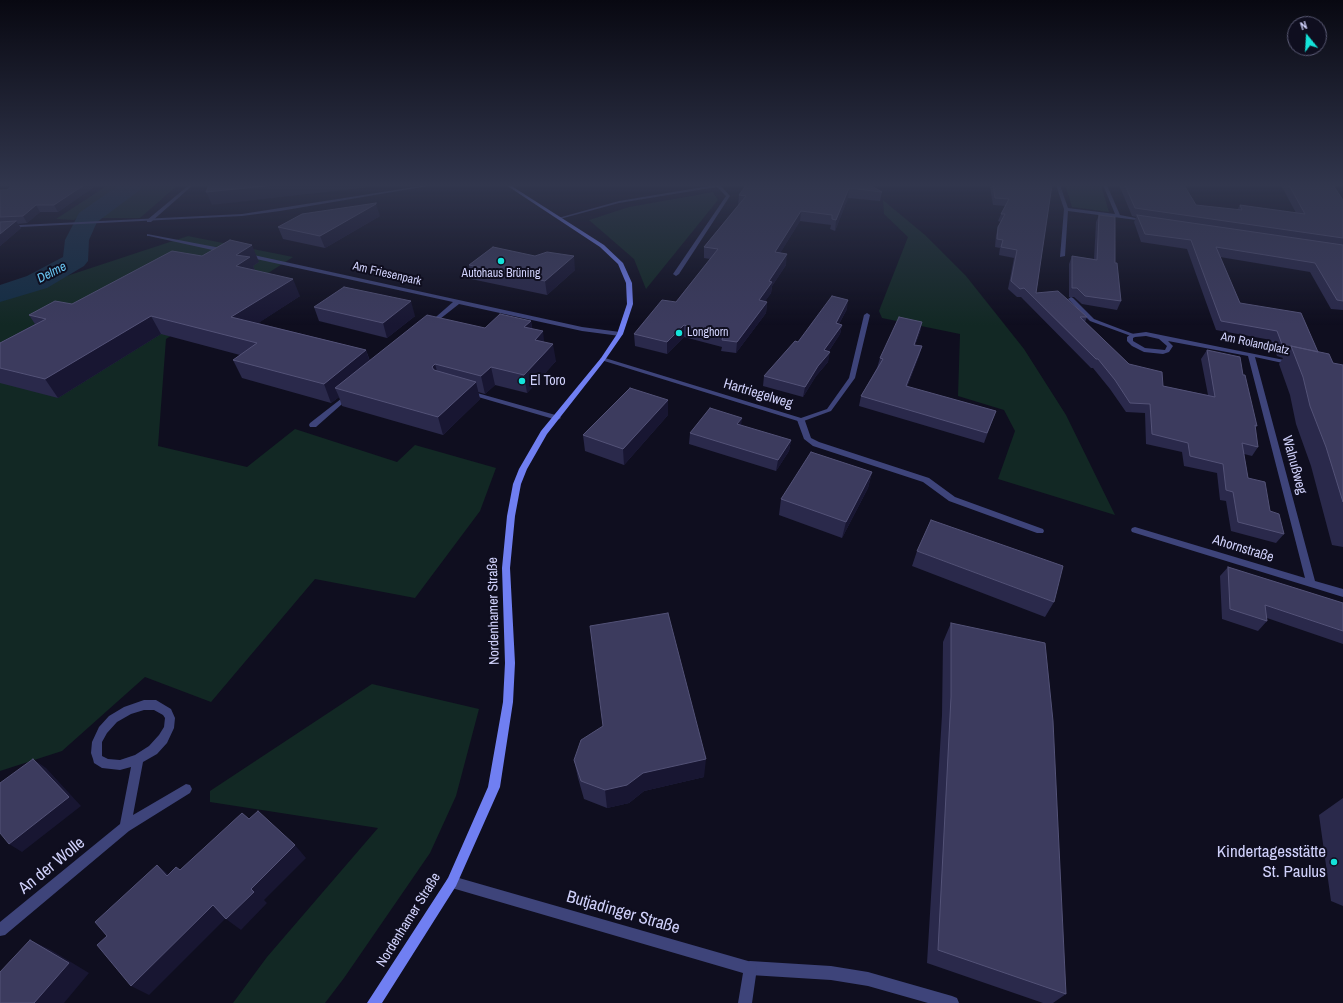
<!DOCTYPE html>
<meta charset="utf-8">
<style>
body{margin:0}
#map{position:relative;width:1343px;height:1003px;overflow:hidden;background:#0f0e1f;font-family:"Archivo Narrow",sans-serif}
canvas{display:block}
.north{position:absolute;left:1287px;top:16px;width:40px;height:40px;box-sizing:border-box;background:#0f0e1f;border:1px solid #5c5c77;border-radius:50%;rotate:342deg;font-size:11px;font-weight:700;line-height:16px;text-align:center;color:#d0d1fb}
.north::after{content:'';display:block;margin:auto;width:14px;height:18px;background:#14e3da;clip-path:polygon(50% 0,100% 100%,50% 72%,0 100%)}
</style>
<div id="map">
<canvas width="1343" height="1003"></canvas>
<div class="north">N</div>
</div>
<script>
const g = document.querySelector('canvas').getContext('2d');
g.lineJoin = 'round';
function paint(path, color) { g.fillStyle = color; g.fill(path, 'evenodd'); }
const shape = rows => new Path2D(rows.map(r => 'M' + r).join(''));
function trace(path, color, width, dash) { g.strokeStyle = color; g.lineWidth = width; g.lineCap = dash ? 'butt' : 'round'; g.setLineDash(dash || []); g.stroke(path); }
function write(font, color, halo, rows, align = 'center') {
  g.font = font + ' "Archivo Narrow",sans-serif'; g.lineWidth = 4; g.setLineDash([]); g.textBaseline = 'middle'; g.strokeStyle = halo; g.fillStyle = color; for (const [text, x, y, turn = 0] of rows) {
    g.save(); g.translate(x, y); g.rotate((+turn || 0) * Math.PI / 180); g.textAlign = isNaN(turn) ? turn : align; if (halo) g.strokeText(text, 0, 0); g.fillText(text, 0, 0); g.restore();
  }
}
paint(shape([
 [108,185,124,185,74,220,56,219],
 [145,185,178,185,140,218,101,218],
 [1065,185,1101,185,1109,212,1072,207],
 [713,192,718,200,646,289,634,259,589,220,629,207],
 [883,200,925,235,966,276,1024,349,1066,415,1115,515,998,479,1015,431,1004,410,958,396,960,334,882,318,879,311,908,237,884,214],
 [188,236,293,257,166,339,158,446,247,467,295,429,397,462,415,445,496,468,480,511,415,598,315,579,211,702,145,677,62,751,0,771,0,298],
 [372,684,479,709,456,796,430,853,344,978,325,1003,233,1003,267,957,378,828,210,802,210,791]
]), '#122824');
paint(shape([
 [119,185,143,185,140,190,97,222,89,240,88,261,84,266,47,288,0,302,0,285,27,276,63,257,65,240,79,213,119,185]
]), '#122d44');
paint(shape([
 [189,185,193,185,151,222,147,222,147,220,189,185],
 [147,234,226,249,229,251,226,253,149,236,147,236,147,234],
 [249,254,582,327,620,332,623,334,620,336,582,331,459,304,431,326,429,325,429,323,453,302,247,257,247,255,249,254],
 [1071,297,1073,298,1094,319,1136,335,1135,336,1131,336,1090,321,1068,299,1071,297],
 [470,391,559,416,561,418,557,420,468,394,467,393,470,391],
 [348,394,351,396,350,397,316,427,310,427,309,425,310,423,346,395,348,394],
 [798,418,804,418,811,438,819,442,929,478,955,497,1043,529,1044,531,1043,533,1037,533,949,501,923,482,813,446,804,439,797,420,798,418],
 [750,961,831,966,868,972,952,996,957,998,959,1003,928,1003,868,986,831,980,750,975,745,973,743,968,745,963,750,961]
]), '#3e447a');
paint(shape([
 [427,185,434,185,280,211,242,216,0,228,0,226,242,214,427,185],
 [715,185,723,185,721,186,730,196,679,274,676,276,673,274,726,196,717,187,619,203,560,219,558,218,619,201,715,185],
 [1056,185,1060,185,1068,208,1115,214,1103,185,1107,185,1120,215,1146,220,1144,221,1068,211,1065,256,1060,257,1064,209,1056,185],
 [867,313,870,315,855,378,831,411,801,422,601,360,600,359,603,357,605,358,801,418,827,409,849,378,864,315,867,313],
 [1146,332,1294,362,1294,364,1292,365,1255,357,1315,581,1343,589,1343,597,1132,532,1131,530,1132,528,1135,527,1305,578,1248,356,1168,341,1173,346,1169,352,1163,354,1144,352,1132,346,1127,341,1127,337,1131,334,1146,332],
 [1146,336,1159,339,1167,346,1165,350,1145,348,1133,341,1133,338,1135,337,1146,336],
 [144,700,156,700,171,709,175,718,174,728,167,743,157,754,143,762,133,815,186,784,190,785,192,789,190,793,129,831,5,935,0,936,0,922,120,824,131,767,120,770,102,768,94,763,93,759,91,753,92,742,99,727,109,716,124,707,144,700],
 [144,710,154,710,163,715,165,718,164,727,159,735,149,746,135,755,120,760,108,759,102,756,102,742,107,733,117,722,131,714,144,710],
 [452,876,755,963,757,968,752,1003,738,1003,743,973,452,888,448,886,446,882,448,878,452,876]
]), '#3e447a');
paint(shape([
 [506,185,510,185,604,245,623,263,632,283,633,304,623,334,605,360,547,434,527,469,521,484,515,516,510,568,515,663,513,702,500,787,456,886,382,1003,367,1003,448,878,488,787,503,702,505,663,502,568,507,516,513,484,519,469,541,431,601,358,617,334,627,304,626,283,618,264,600,247,506,185]
]), '#707ff2');
paint(shape([
 [97,185,58,212,40,212,27,223,18,224,21,228,0,246,0,190],
 [870,185,882,192,880,201,848,198,835,231,830,229,831,225,800,221,780,253,786,265,772,286,771,293,765,301,767,302,766,313,736,353,721,351,722,347,684,337,667,354,635,346,634,334,676,302,710,259,704,258,704,247,738,205,739,195],
 [991,185,1052,185,1036,293,1087,317,1085,322,1129,364,1163,386,1208,395,1201,359,1207,350,1243,375,1257,426,1255,428,1258,447,1252,456,1244,454,1248,478,1270,511,1284,534,1276,543,1231,531,1226,501,1220,500,1217,473,1184,466,1182,452,1146,444,1145,413,1126,412,1110,389,1093,368,1091,368,1021,297,1017,297,1008,289,1014,258,999,255,1000,248,995,247,996,235,998,227,1001,222,998,221,1001,214,1005,206,993,205,990,187],
 [1119,185,1184,185,1196,205,1237,210,1240,205,1296,213,1281,185,1333,185,1343,200,1343,310,1331,309,1310,272,1220,257,1240,303,1318,352,1333,363,1343,365,1343,547,1332,545,1311,466,1296,424,1290,395,1279,364,1283,358,1277,356,1271,340,1216,330,1187,249,1141,242,1134,222,1136,217,1132,216],
 [1099,215,1115,263,1121,301,1117,310,1082,304,1074,297,1069,297,1069,264,1072,256,1094,259,1096,222],
 [380,216,325,248,283,239,278,227],
 [202,256,259,262,253,266,255,270,300,296,258,323,366,350,370,361,485,328,531,321,532,329,544,342,556,361,527,393,495,385,485,394,478,392,480,399,443,435,342,406,339,397,331,403,242,378,233,360,240,355,161,334,58,398,0,383,0,343,35,324,29,315,72,304],
 [535,256,575,270,547,295,471,279,469,265],
 [314,307,415,316,387,338,319,321],
 [847,309,839,324,842,325,840,334,829,351,828,362,816,376,803,397,763,386,764,376,798,342],
 [922,322,920,332,915,345,922,346,919,356,907,387,996,411,984,443,859,406,861,396,877,368,880,358],
 [668,415,624,465,585,451,583,435],
 [690,433,791,440,789,451,776,471,689,444],
 [872,472,868,488,842,538,779,515,781,499],
 [917,551,1054,602,1045,617,912,566],
 [1228,567,1343,603,1343,644,1267,618,1267,621,1258,631,1222,619,1220,576],
 [951,623,1066,994,1053,1003,1043,1003,927,963,942,715,943,642],
 [574,760,704,777,644,791,629,803,607,808,584,799,578,778],
 [1343,798,1343,906,1331,901,1319,815]
]), '#2a294b');
paint(shape([
 [84,185,97,185,58,212,54,205],
 [275,185,388,185,212,205,206,192],
 [849,188,848,198,835,231,836,220],
 [376,204,380,216,325,248,320,236],
 [36,205,40,212,27,223,23,216],
 [801,211,800,221,774,263,775,252],
 [16,221,21,228,0,246,0,234],
 [252,245,259,262,253,266,257,275,236,266,236,255],
 [787,254,786,265,772,286,771,293,758,311,759,300,769,281],
 [574,256,575,270,547,295,545,281],
 [293,279,300,296,240,335,231,317],
 [848,300,847,309,834,333,836,323],
 [411,301,415,316,387,338,383,323],
 [767,302,766,313,736,353,737,342],
 [151,316,161,334,58,398,45,379],
 [531,321,533,338,524,327],
 [922,322,920,332,911,354,914,345],
 [684,325,684,337,667,354,667,342],
 [842,325,840,334,823,360,824,350],
 [543,331,545,349,535,340],
 [553,344,556,361,527,393,524,375],
 [922,346,919,356,903,396,906,386],
 [366,350,372,369,335,388,339,397,331,403,324,384],
 [830,352,828,362,816,376,803,397,805,387,818,366],
 [435,364,440,382,432,367],
 [491,367,495,385,485,394,481,376],
 [476,382,480,399,443,435,438,417],
 [668,400,668,415,624,465,623,449],
 [742,418,741,428,737,424],
 [791,440,789,451,776,471,778,460],
 [872,472,868,488,842,538,846,522],
 [33,759,46,768,81,806,22,852,9,844],
 [706,759,704,777,644,791,629,803,607,808,605,790,643,773],
 [295,845,306,858,264,900,267,903,241,930,226,919,251,889],
 [157,865,173,878,167,876],
 [213,905,227,917,149,995,131,986],
 [30,940,51,950,89,973,64,1003,34,1003]
]), '#181632');
const building = shape([
 [12,185,84,185,54,205,36,205,23,216,0,217,0,190,7,190,12,185],
 [209,185,275,185,206,192,209,185],
 [746,185,870,185,882,192,849,188,836,220,832,219,832,215,801,211,775,252,787,254,769,281,772,282,759,300,767,302,737,342,722,340,723,336,684,325,667,342,634,334,662,300,676,302,718,249,704,247,746,196,739,195,746,185],
 [993,185,1052,185,1036,293,1058,291,1087,317,1080,317,1129,364,1162,372,1163,386,1215,397,1207,350,1240,357,1243,375,1245,375,1257,426,1255,425,1258,447,1242,443,1248,478,1265,482,1270,511,1279,514,1284,534,1238,522,1233,492,1226,490,1223,464,1190,456,1188,443,1152,434,1150,404,1130,403,1115,380,1098,359,1096,359,1024,288,1020,289,1011,281,1017,250,1001,247,1003,240,997,239,998,227,1005,214,1001,214,1009,199,995,198,993,185],
 [1125,185,1184,185,1196,205,1242,210,1240,205,1305,214,1289,185,1333,185,1343,200,1343,238,1135,208,1125,185],
 [376,203,376,204,320,236,278,227,302,214,376,203],
 [1099,215,1115,217,1115,263,1117,263,1121,301,1085,296,1077,288,1072,288,1072,256,1097,260,1099,215],
 [1137,215,1343,245,1343,301,1337,300,1315,263,1216,247,1240,303,1301,313,1318,352,1291,346,1289,349,1283,347,1277,331,1221,321,1191,240,1145,234,1137,215],
 [16,221,0,234,0,222,16,221],
 [230,240,252,245,236,255,250,257,236,266,293,279,231,317,366,350,324,384,233,360,257,343,151,316,45,379,0,368,0,343,46,319,29,315,55,301,72,304,172,251,202,256,230,240],
 [493,247,535,256,547,252,574,256,545,281,469,265,493,247],
 [344,287,411,301,383,323,314,307,344,287],
 [832,296,848,300,836,323,842,325,824,350,830,352,818,366,805,387,764,376,795,341,798,342,832,296],
 [500,314,531,321,524,327,543,331,535,340,553,344,524,375,491,367,481,376,435,364,432,367,434,370,476,382,438,417,335,388,427,315,485,328,500,314],
 [899,317,922,322,914,345,922,346,906,386,996,411,987,433,861,396,883,359,880,358,899,317],
 [1291,346,1329,354,1333,363,1343,365,1343,502,1326,447,1310,406,1303,377,1291,346],
 [630,388,668,400,623,449,583,435,630,388],
 [710,408,742,418,737,424,791,440,778,460,690,433,710,408],
 [811,452,872,472,846,522,781,499,811,452],
 [931,520,1063,566,1054,602,917,551,931,520],
 [1228,567,1343,603,1343,631,1265,605,1267,621,1230,609,1228,567],
 [668,613,706,759,643,773,627,785,605,790,581,781,574,760,581,740,603,726,590,626,668,613],
 [951,623,1045,643,1053,721,1066,994,938,950,951,697,951,623],
 [33,759,69,797,9,844,0,833,0,783,33,759],
 [258,811,295,845,251,889,254,892,226,919,213,905,131,986,97,945,107,936,95,922,157,865,167,876,176,867,180,870,242,813,249,819,258,811],
 [30,940,69,963,34,1003,0,1003,0,972,30,940]
]);
paint(building, '#3c3b5e');
trace(building, '#535277', 1);
const sky = g.createLinearGradient(0, 0, 0, 325);
sky.addColorStop(0, '#080811');
sky.addColorStop(0.57, '#31364d');
sky.addColorStop(1, '#31364d00');
g.fillStyle = sky;
g.fillRect(0, 0, 1343, 325);
for (const [x, y, r, color] of [
 [501,261,4,"#14e3da"],
 [679,333,4,"#14e3da"],
 [522,381,4,"#14e3da"],
 [1334,862,4,"#14e3da"]
]) { const dot = new Path2D(); dot.arc(x, y, r, 0, 2 * Math.PI); g.fillStyle = color; g.fill(dot); trace(dot, '#0f0e1f', 1.5); }
write('12px', '#d0d1fb', '#0f0e1f', [
 ["Am Friesenpark",387,274,13],
 ["Am Rolandplatz",1255,344,12]
]);
write('12px', '#d0d1fb', '#0f0e1f', [
 ["Autohaus Brüning",501,274],
 ["Longhorn",687,333,"left"]
]);
write('italic 13px', '#68c5f1', '#0f0e1f', [
 ["Delme",52,273,-27]
]);
write('14px', '#d0d1fb', '#0f0e1f', [
 ["El Toro",530,381]
], 'left');
write('14px', '#d0d1fb', '#0f0e1f', [
 ["Hartriegelweg",758,394,17],
 ["Walnußweg",1294,465,75],
 ["Ahornstraße",1243,549,17],
 ["Nordenhamer Straße",494,611,-91],
 ["Nordenhamer Straße",409,920,-58]
]);
write('17px', '#d0d1fb', '#0f0e1f', [
 ["Kindertagesstätte",1326,852],
 ["St. Paulus",1326,872]
], 'right');
write('17px', '#d0d1fb', '#0f0e1f', [
 ["An der Wolle",52,866,-39],
 ["Butjadinger Straße",623,913,16]
]);
</script>
